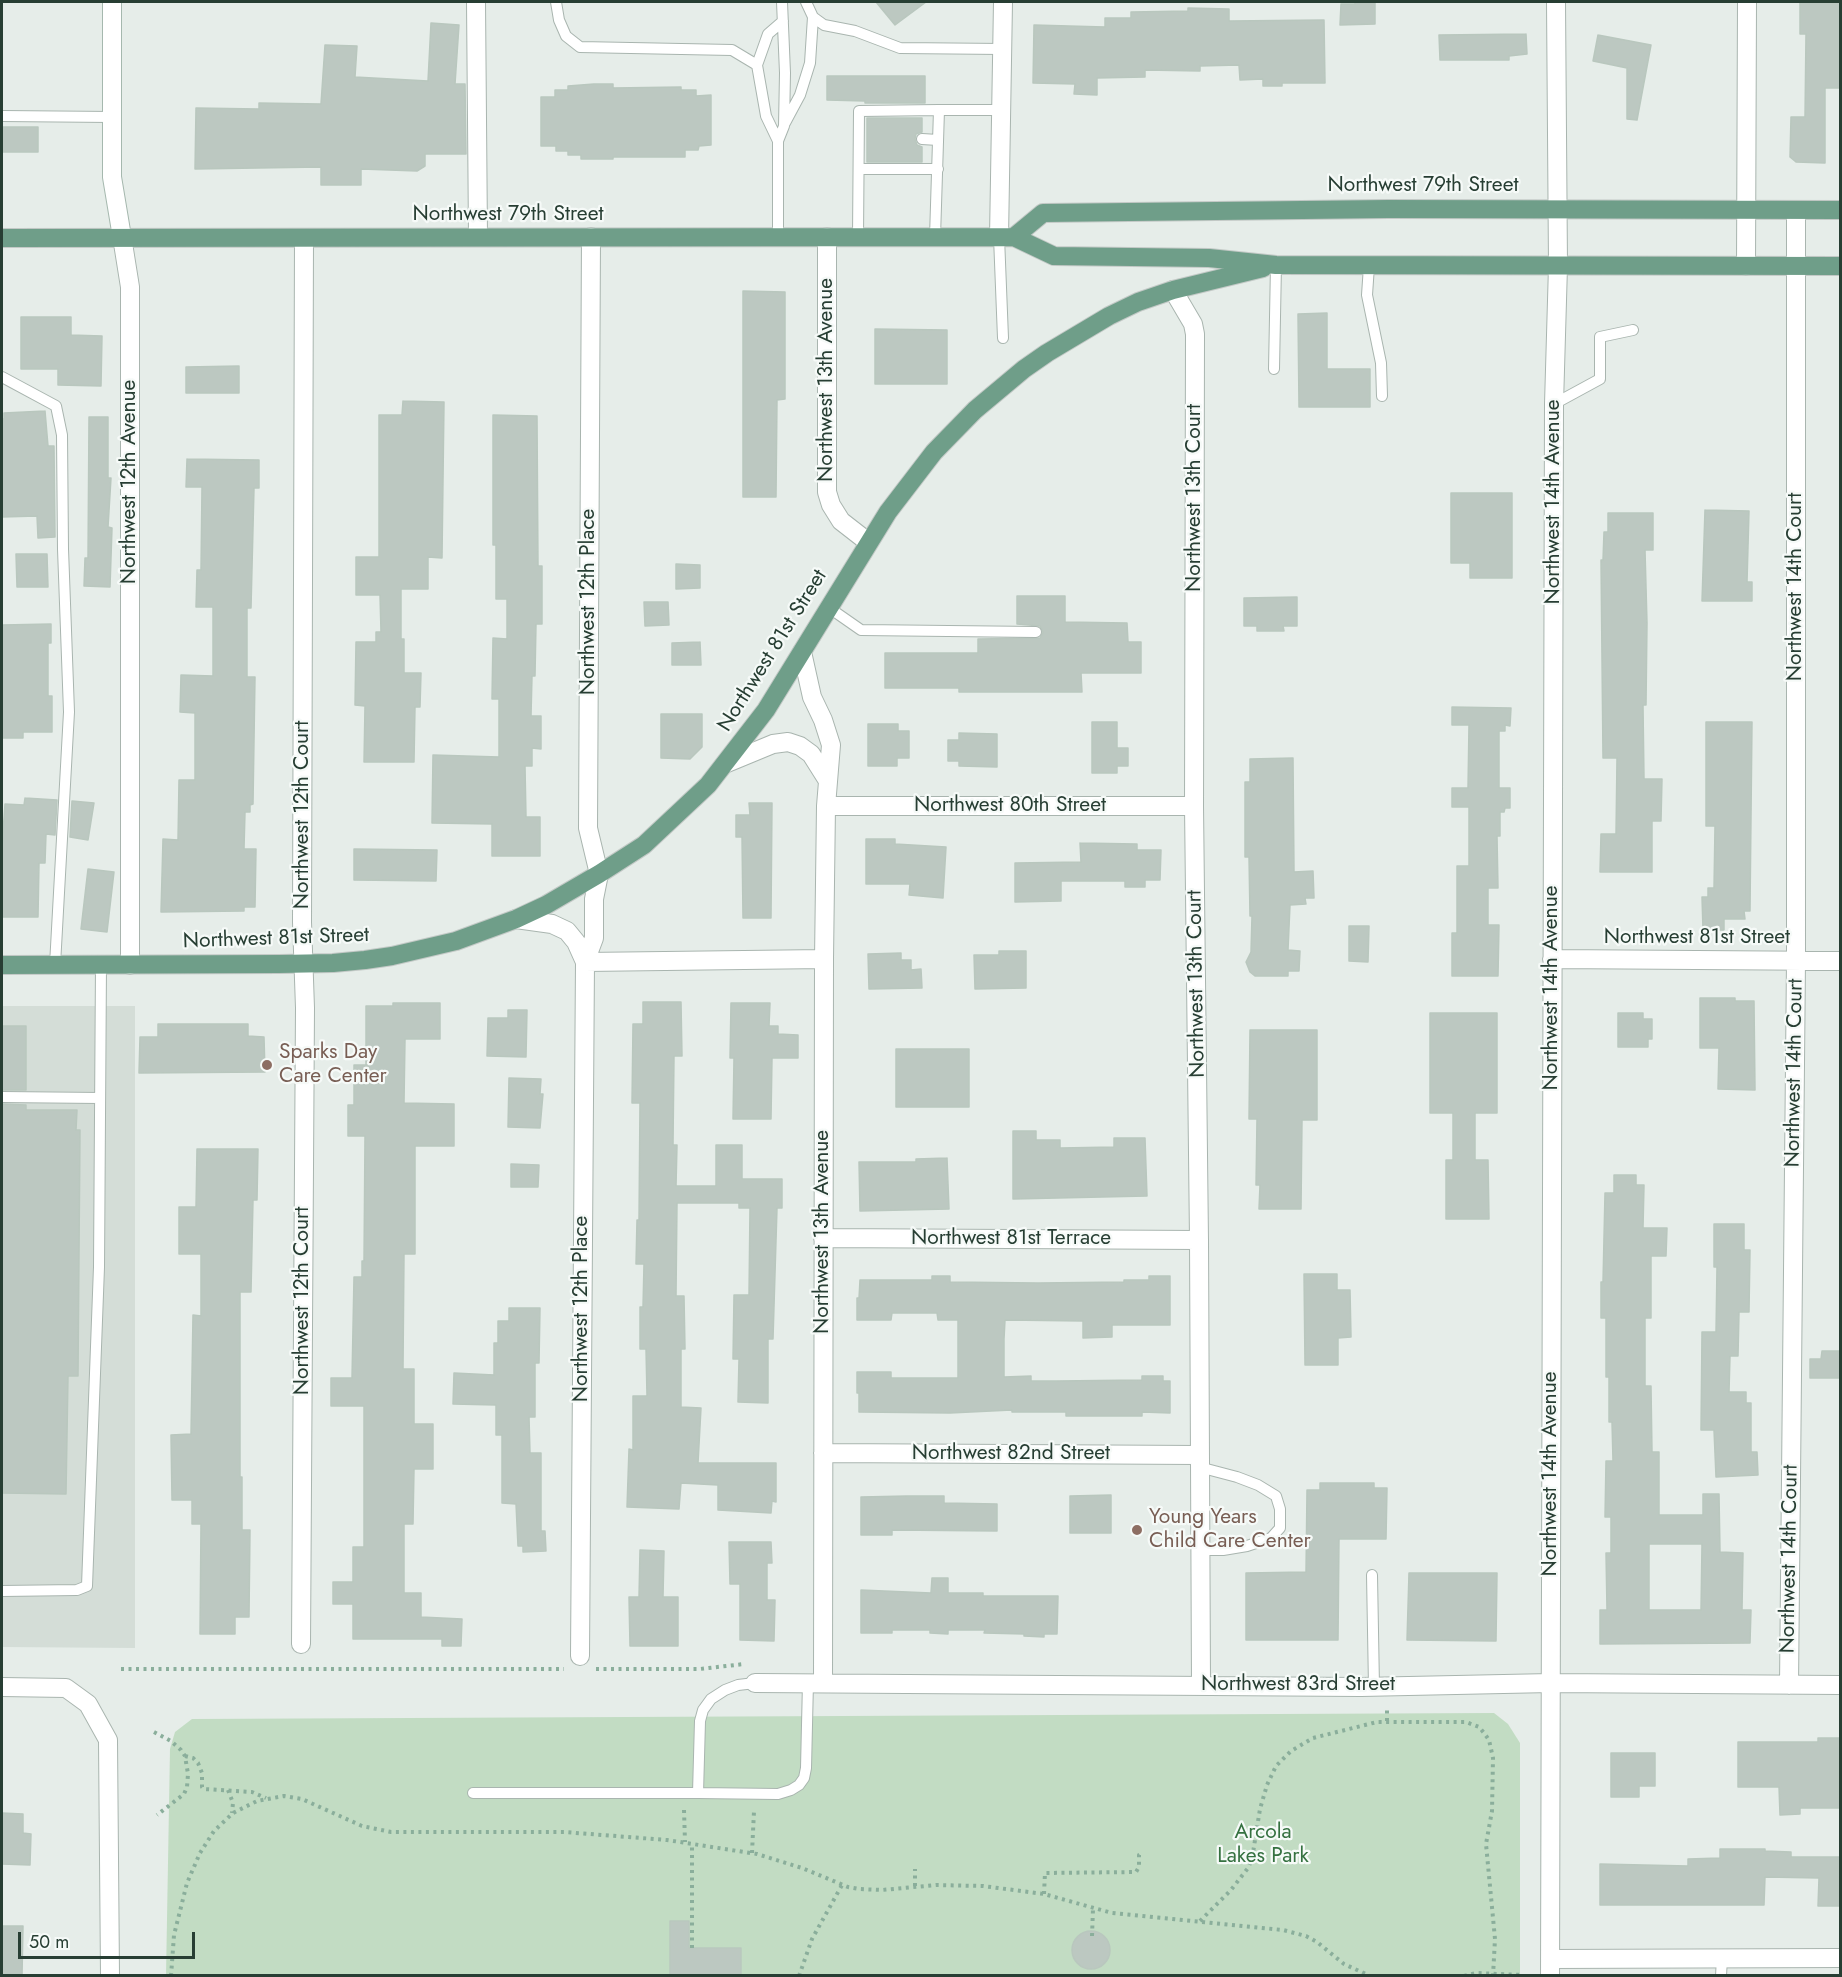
<!DOCTYPE html>
<style>
body{margin:0}
#map{position:relative;width:1842px;height:1977px;overflow:hidden;background:#e6ede9;font-family:Jost,sans-serif}
canvas{display:block}
.frame{position:absolute;inset:0;border:3px solid #273e33;pointer-events:none}
.scale{position:absolute;left:18px;top:1932px;width:177px;height:27px;box-sizing:border-box;border:3px solid #273e33;border-top:0;padding-left:8px;font-size:18px;line-height:21px;white-space:nowrap;color:#273e33;-webkit-text-stroke:4px #f6faf8;paint-order:stroke}
</style>
<div id="map">
<canvas width="1842" height="1977"></canvas>
<div class="frame"></div>
<div class="scale">50 m</div>
</div>
<script>
const g = document.querySelector('canvas').getContext('2d');
g.lineJoin = 'round';
function paint(path, color) { g.fillStyle = color; g.fill(path, 'evenodd'); }
const shape = rows => new Path2D(rows.map(r => 'M' + r).join(''));
function trace(path, color, width, dash) { g.strokeStyle = color; g.lineWidth = width; g.lineCap = dash ? 'butt' : 'round'; g.setLineDash(dash || []); g.stroke(path); }
function write(font, color, halo, rows, align = 'center') {
  g.font = font + ' Jost,sans-serif'; g.lineWidth = 4.5; g.setLineDash([]); g.textBaseline = 'middle'; g.strokeStyle = halo; g.fillStyle = color; for (const [text, x, y, turn = 0] of rows) {
    g.save(); g.translate(x, y); g.rotate((+turn || 0) * Math.PI / 180); g.textAlign = isNaN(turn) ? turn : align; if (halo) g.strokeText(text, 0, 0); g.fillText(text, 0, 0); g.restore();
  }
}
paint(shape([
 [2,1006,135,1006,135,1648,2,1647]
]), '#d4ddd7');
paint(shape([
 [1494,1713,1508,1724,1520,1743,1520,1975,166,1976,170,1749,175,1732,192,1719]
]), '#c2dcc3');
const building = shape([
 [876,2,926,2,895,25,876,2],
 [1355,2,1375,2,1375,24,1340,25,1341,4,1355,4,1355,2],
 [1800,2,1840,2,1840,88,1825,88,1825,163,1796,162,1790,157,1791,117,1805,117,1806,34,1800,34,1800,2],
 [1188,8,1229,9,1229,21,1324,20,1325,83,1282,83,1282,86,1263,86,1263,79,1240,80,1239,65,1200,66,1200,71,1145,70,1145,77,1097,78,1097,95,1074,94,1075,84,1033,83,1034,25,1105,27,1105,18,1131,18,1131,12,1188,11,1188,8],
 [431,23,459,25,455,84,465,84,466,154,425,154,425,166,417,171,361,169,361,185,321,185,321,167,195,169,196,108,259,109,259,103,321,104,325,45,357,46,355,77,428,81,431,23],
 [1526,34,1527,54,1509,56,1509,60,1440,60,1439,35,1526,34],
 [1598,35,1651,45,1637,120,1627,119,1627,68,1593,61,1598,35],
 [827,76,925,76,925,103,865,103,865,101,827,100,827,76],
 [594,84,613,84,613,88,681,87,681,90,696,90,696,96,711,95,711,145,699,146,698,150,685,150,685,157,613,157,613,159,581,159,581,155,568,155,568,151,556,151,556,146,541,146,541,97,555,97,555,90,568,90,568,86,594,84],
 [867,118,922,118,922,132,916,134,915,139,917,145,922,147,922,162,867,162,867,118],
 [2,127,38,127,38,152,2,152,2,127],
 [743,291,785,292,785,399,777,400,776,497,743,497,743,291],
 [1327,313,1327,369,1370,369,1370,407,1299,407,1298,314,1327,313],
 [21,317,71,317,71,335,102,336,101,386,58,385,58,369,21,369,21,317],
 [875,329,947,330,947,384,875,384,875,329],
 [239,366,239,393,186,393,186,367,239,366],
 [403,401,444,402,442,558,428,557,428,589,401,589,401,639,404,639,404,673,421,673,420,707,415,707,414,762,364,762,365,706,355,705,356,642,376,642,376,632,381,632,380,595,356,595,356,557,379,557,379,415,402,415,403,401],
 [45,411,48,446,54,446,55,537,38,538,37,516,2,517,2,419,4,419,4,413,45,411],
 [493,415,537,416,538,566,542,566,542,624,536,624,535,676,532,676,531,716,541,716,541,749,532,748,532,766,525,766,526,817,540,817,540,856,492,856,492,824,432,823,433,755,499,757,499,699,492,699,493,638,507,639,507,599,496,599,496,545,493,545,493,415],
 [89,417,108,417,108,478,111,478,108,527,112,528,110,587,84,586,85,558,88,558,89,417],
 [187,459,259,460,259,488,254,488,251,608,247,608,247,677,255,677,253,804,250,805,250,812,245,812,244,849,256,849,255,907,244,907,244,911,161,912,163,839,178,840,179,780,195,780,195,713,180,712,181,675,213,676,213,607,196,607,197,570,201,570,202,487,186,487,187,459],
 [1451,493,1512,493,1512,578,1470,578,1470,563,1451,563,1451,493],
 [1705,510,1749,511,1747,582,1752,582,1752,601,1702,601,1705,510],
 [1608,513,1653,513,1653,550,1645,550,1647,623,1646,705,1643,705,1644,779,1662,779,1661,821,1652,821,1652,872,1600,872,1601,834,1616,834,1617,758,1603,758,1601,560,1603,560,1604,532,1608,532,1608,513],
 [16,554,47,554,48,587,17,587,16,554],
 [676,564,700,565,700,588,676,589,676,564],
 [1017,596,1065,596,1065,622,1127,623,1128,642,1141,642,1141,673,1081,673,1082,692,959,692,959,688,885,688,885,653,978,653,978,639,1040,638,1043,632,1040,626,1017,624,1017,596],
 [1297,597,1297,626,1283,626,1284,631,1257,631,1257,626,1244,626,1244,598,1297,597],
 [644,602,668,602,669,625,645,626,644,602],
 [51,624,51,643,48,643,48,696,52,696,52,732,23,732,23,738,2,738,2,625,51,624],
 [700,642,701,665,672,665,672,643,700,642],
 [1452,707,1511,708,1510,726,1505,725,1505,731,1499,731,1499,788,1510,788,1510,808,1505,808,1504,812,1500,812,1500,836,1497,836,1498,888,1488,888,1488,925,1499,925,1498,976,1452,976,1452,933,1457,933,1457,866,1469,866,1469,807,1452,807,1452,788,1468,788,1469,725,1452,725,1452,707],
 [661,714,702,714,702,747,690,759,661,758,661,714],
 [1092,722,1117,722,1117,748,1128,748,1128,766,1117,766,1117,773,1092,773,1092,722],
 [1706,722,1752,722,1750,911,1744,911,1745,919,1724,919,1724,930,1703,930,1702,897,1708,897,1708,888,1714,888,1715,826,1706,826,1706,722],
 [868,724,898,724,898,731,909,731,909,758,897,758,897,766,868,766,868,724],
 [959,733,997,734,997,767,959,766,959,761,948,761,948,740,959,740,959,733],
 [1293,758,1294,872,1313,871,1314,898,1305,898,1306,904,1290,905,1288,950,1300,951,1299,971,1288,971,1288,976,1255,976,1250,972,1246,962,1251,952,1252,916,1250,916,1249,857,1245,857,1245,782,1250,782,1250,759,1293,758],
 [25,798,57,800,55,835,46,834,45,863,39,863,38,917,2,917,2,847,5,804,24,805,25,798],
 [72,801,94,803,88,840,70,837,72,801],
 [749,803,772,803,771,918,743,918,742,837,736,837,736,815,750,815,749,803],
 [866,839,895,839,895,844,946,847,943,898,909,895,910,884,866,884,866,839],
 [1080,843,1137,844,1137,850,1161,850,1160,880,1145,880,1145,887,1125,887,1125,881,1061,881,1061,901,1015,902,1015,863,1081,862,1080,843],
 [354,849,437,850,436,881,354,880,354,849],
 [88,869,114,872,107,932,81,929,88,869],
 [1349,926,1369,926,1368,962,1349,961,1349,926],
 [999,951,1026,951,1026,988,975,989,974,955,999,955,999,951],
 [901,953,901,960,911,960,911,970,921,969,922,988,869,989,868,954,901,953],
 [1700,998,1735,998,1735,1001,1754,1001,1755,1090,1718,1089,1719,1048,1700,1048,1700,998],
 [643,1002,681,1002,682,1056,674,1056,673,1145,677,1145,676,1186,716,1186,716,1145,742,1145,742,1179,782,1179,782,1208,777,1208,773,1339,768,1339,768,1403,738,1402,739,1359,733,1359,734,1295,749,1295,750,1208,739,1208,739,1203,677,1203,676,1296,684,1296,685,1349,681,1349,681,1407,701,1408,698,1463,776,1463,776,1502,772,1501,771,1513,718,1510,718,1485,681,1483,679,1509,627,1507,629,1449,633,1450,633,1396,647,1396,646,1349,640,1349,640,1307,643,1307,644,1264,636,1264,637,1220,639,1220,640,1103,632,1103,633,1024,643,1024,643,1002],
 [393,1003,440,1003,440,1039,405,1039,404,1103,454,1104,454,1146,415,1146,415,1254,404,1254,403,1369,414,1369,414,1424,433,1424,433,1469,414,1469,413,1524,404,1524,404,1593,421,1593,421,1617,462,1619,461,1646,442,1646,442,1639,353,1639,353,1604,333,1604,333,1582,353,1582,353,1547,364,1547,364,1406,331,1406,331,1378,352,1378,354,1277,362,1277,362,1261,364,1261,365,1136,348,1136,348,1105,354,1105,354,1065,366,1065,366,1006,393,1006,393,1003],
 [731,1003,770,1003,769,1026,778,1026,778,1034,798,1035,798,1058,772,1058,771,1119,733,1119,734,1058,730,1058,731,1003],
 [508,1010,527,1010,526,1057,487,1056,488,1018,508,1018,508,1010],
 [1430,1013,1497,1013,1497,1113,1475,1113,1475,1160,1488,1160,1489,1219,1446,1219,1446,1160,1453,1160,1453,1113,1430,1113,1430,1013],
 [1618,1013,1643,1013,1643,1019,1652,1019,1652,1039,1648,1039,1648,1047,1618,1047,1618,1013],
 [158,1024,248,1024,248,1036,264,1037,265,1072,139,1073,140,1037,158,1037,158,1024],
 [2,1026,26,1026,26,1090,2,1090,2,1026],
 [1250,1030,1317,1030,1317,1120,1302,1120,1301,1209,1259,1209,1260,1185,1256,1185,1257,1119,1249,1119,1250,1030],
 [896,1049,969,1049,969,1107,896,1107,896,1049],
 [509,1078,541,1079,540,1094,543,1094,540,1128,508,1127,509,1078],
 [2,1104,26,1105,26,1110,77,1110,76,1130,80,1130,78,1376,68,1376,66,1494,2,1493,2,1104],
 [1013,1131,1036,1131,1036,1140,1060,1140,1060,1148,1114,1147,1114,1138,1145,1138,1147,1196,1013,1199,1013,1131],
 [197,1149,258,1149,257,1200,253,1200,251,1292,240,1292,240,1477,242,1477,242,1530,250,1530,249,1617,235,1617,235,1634,200,1634,201,1524,192,1524,192,1500,172,1500,171,1435,191,1434,193,1315,201,1316,201,1254,179,1254,179,1207,196,1207,197,1149],
 [947,1158,949,1209,860,1211,859,1162,916,1162,916,1159,947,1158],
 [511,1164,539,1165,538,1187,511,1187,511,1164],
 [1614,1175,1636,1175,1636,1185,1644,1185,1643,1228,1667,1228,1666,1256,1651,1256,1651,1318,1645,1318,1645,1386,1651,1386,1652,1452,1659,1452,1659,1515,1703,1515,1703,1494,1719,1494,1720,1552,1743,1553,1742,1610,1751,1610,1750,1643,1600,1644,1600,1610,1607,1610,1606,1553,1611,1553,1611,1517,1605,1517,1606,1461,1613,1461,1612,1422,1609,1422,1609,1377,1606,1377,1606,1318,1601,1318,1601,1282,1603,1282,1605,1193,1614,1193,1614,1175],
 [1649,1544,1702,1544,1701,1610,1649,1610,1649,1544],
 [1714,1224,1744,1224,1744,1250,1750,1250,1749,1312,1739,1312,1738,1356,1730,1356,1729,1392,1746,1392,1746,1403,1751,1403,1751,1452,1757,1452,1758,1475,1716,1477,1714,1430,1701,1430,1702,1332,1716,1332,1717,1267,1714,1267,1714,1224],
 [1304,1274,1337,1274,1337,1290,1350,1290,1351,1337,1338,1338,1338,1365,1305,1365,1304,1274],
 [932,1276,950,1276,950,1282,1038,1283,1124,1282,1124,1280,1149,1280,1149,1276,1170,1276,1170,1325,1112,1325,1112,1337,1083,1338,1083,1321,1005,1320,1004,1339,1004,1377,1031,1376,1031,1381,1057,1381,1142,1380,1142,1376,1163,1376,1163,1381,1170,1381,1170,1413,1142,1412,1142,1416,1066,1416,1066,1412,1012,1412,1012,1410,950,1413,859,1412,859,1393,857,1393,857,1372,891,1372,891,1378,958,1378,958,1320,938,1320,937,1313,892,1313,891,1320,857,1320,857,1298,859,1298,860,1280,932,1280,932,1276],
 [509,1308,540,1308,539,1363,535,1363,535,1417,529,1417,530,1453,541,1453,541,1531,545,1531,546,1551,523,1552,523,1546,518,1546,516,1504,502,1503,502,1435,496,1435,496,1405,453,1404,454,1373,494,1375,494,1343,498,1343,498,1321,509,1321,509,1308],
 [1822,1351,1840,1351,1840,1378,1810,1378,1810,1359,1821,1359,1822,1351],
 [1320,1483,1374,1483,1374,1488,1387,1488,1386,1539,1339,1539,1338,1640,1246,1640,1246,1573,1306,1572,1307,1490,1320,1490,1320,1483],
 [1111,1495,1111,1533,1070,1533,1070,1496,1111,1495],
 [907,1496,944,1496,944,1503,997,1504,997,1531,892,1530,892,1535,861,1535,861,1497,907,1496],
 [729,1542,771,1542,772,1563,767,1563,767,1600,775,1600,774,1641,740,1640,740,1584,730,1584,729,1542],
 [640,1550,664,1551,663,1597,678,1597,678,1646,630,1646,629,1597,639,1597,640,1550],
 [1409,1573,1497,1573,1496,1641,1407,1640,1409,1573],
 [932,1578,948,1578,948,1593,983,1593,983,1596,1058,1596,1057,1634,1044,1634,1044,1637,1024,1636,1024,1634,984,1633,985,1630,948,1630,948,1634,930,1633,930,1630,892,1630,892,1633,861,1633,861,1590,931,1593,932,1578],
 [1818,1738,1840,1738,1840,1808,1800,1808,1800,1814,1780,1815,1779,1787,1738,1787,1738,1742,1818,1742,1818,1738],
 [1611,1753,1655,1753,1655,1786,1639,1786,1639,1797,1611,1797,1611,1753],
 [2,1813,23,1814,23,1833,31,1834,30,1865,2,1864,2,1813],
 [1720,1849,1765,1849,1765,1851,1791,1852,1791,1857,1840,1857,1840,1906,1818,1906,1819,1878,1765,1877,1764,1905,1600,1905,1600,1864,1688,1866,1688,1859,1720,1858,1720,1849],
 [670,1921,689,1921,689,1948,741,1948,741,1976,670,1976,670,1921],
 [2,1926,23,1926,22,1976,2,1976,2,1926],
 '1072 1950a19 19 0 1 1 38 0a19 19 0 1 1-38 0Z'
]);
paint(building, '#bcc8c1');
trace(building, '#b9c7be', 1.5);
const service = shape([
 [556,2,559,20,566,36,580,47,732,50,757,65],
 [813,17,824,25,855,31,900,48,1003,49],
 [939,110,1001,110],
 [2,116,112,117],
 [785,123,800,95,810,63,813,17,806,2],
 [922,139,938,140],
 [778,141,766,116,757,65,768,34,783,21],
 [859,169,938,169],
 [778,237,778,141,784,126,785,73,782,2],
 [858,237,859,111,939,110,935,237],
 [999,237,1003,338],
 [1369,266,1367,295,1381,363,1382,396],
 [1274,369,1276,265],
 [2,377,56,406,62,435,63,549,69,712,55,965],
 [1554,404,1600,379,1600,337,1633,330],
 [828,607,861,630,1036,632],
 [2,1097,100,1098],
 [1199,1467,1237,1477,1258,1485,1276,1496,1280,1509,1280,1528,1271,1538,1247,1546,1223,1550,1200,1550],
 [1372,1575,1374,1687],
 [2,1591,77,1590,87,1586,99,1267,101,965],
 [755,1683,738,1685,725,1690,711,1699,703,1710,700,1721,698,1793,778,1794,791,1790,799,1785,804,1778,806,1768,808,1682],
 [473,1793,698,1793],
 [1721,1976,1722,1958]
]);
const minor = shape([
 [476,2,478,237],
 [122,237,130,287,130,965],
 [827,237,827,492,831,505,841,521,868,542],
 [999,237,1003,2],
 [1746,266,1747,2],
 [1173,290,1193,324,1195,334,1194,806,1199,1240,1201,1684],
 [802,652,812,697,823,720,831,745,826,806,824,959,823,1683],
 [727,763,773,744,788,742,800,746,811,754,828,781],
 [826,806,1194,806],
 [516,919,552,924,567,931,576,942,585,962],
 [1552,959,1840,961],
 [585,962,824,959],
 [823,1238,1199,1240],
 [823,1453,1199,1455],
 [301,1644,305,1008,302,922,304,238],
 [580,1656,585,962,594,938,594,899,599,874,588,828,591,237],
 [755,1683,1361,1687,1551,1683,1840,1685],
 [1789,1685,1796,960,1796,210],
 [2,1687,66,1688,88,1704,108,1740,110,1976],
 [1550,1959,1840,1958],
 [1550,1976,1554,404,1558,266,1556,2]
]);
const secondary = shape([
 [112,2,112,177,122,237]
]);
const primary = shape([
 [1014,237,1043,213,1388,209,1840,210],
 [2,238,1014,237,1054,256,1209,258,1276,265,1840,266],
 [2,965,279,964,333,963,365,960,392,956,456,941,516,919,546,905,599,874,644,845,708,785,766,710,888,512,934,452,975,410,1024,369,1047,353,1109,316,1138,302,1173,290,1263,268]
]);
trace(service, '#a9b5af', 12);
trace(minor, '#a9b5af', 20);
trace(secondary, '#a5b8ae', 20);
trace(primary, '#c3c9c6', 20);
trace(shape([
 [121,1669,564,1669],
 [596,1669,700,1669,744,1664],
 [1387,1721,1387,1709],
 [154,1732,171,1741,181,1750,185,1756,188,1774,187,1787,184,1794,157,1815],
 [185,1756,193,1758,198,1763,202,1773,202,1787,204,1789,252,1792,266,1798],
 [228,1790,233,1803,232,1813],
 [684,1810,685,1842],
 [752,1853,754,1811],
 [915,1886,915,1869],
 [1044,1894,1045,1873,1136,1872,1139,1867,1139,1855,1142,1853],
 [1200,1921,1231,1890,1248,1868,1252,1859,1260,1809,1267,1785,1276,1766,1291,1751,1313,1738,1377,1722,1466,1722,1479,1727,1484,1733,1489,1740,1493,1758,1492,1811,1486,1844,1495,1939,1493,1976],
 [1092,1936,1093,1909],
 [692,1948,692,1844],
 [171,1976,174,1935,187,1883,200,1853,214,1831,233,1813,257,1801,284,1796,302,1799,362,1826,391,1832,564,1832,667,1840,757,1854,802,1868,848,1887,859,1889,882,1890,936,1885,983,1886,1044,1894,1112,1913,1283,1930,1306,1936,1317,1942,1344,1964,1370,1976],
 [799,1976,812,1939,842,1885],
 [1464,1976,1476,1973,1523,1975]
]), '#8aae9b', 4, [3, 4.5]);
trace(service, '#fff', 10);
trace(minor, '#fff', 18);
trace(secondary, '#fff', 18);
trace(primary, '#6f9e89', 18);
for (const [x, y, r, color] of [
 [267,1065,6,"#8d6e63"],
 [1137,1530,6,"#8d6e63"]
]) { const dot = new Path2D(); dot.arc(x, y, r, 0, 2 * Math.PI); g.fillStyle = color; g.fill(dot); trace(dot, '#f6faf8', 2); }
write('21px', '#273e33', '#f6faf8', [
 ["Northwest 79th Street",1423,186],
 ["Northwest 79th Street",508,215],
 ["Northwest 13th Avenue",827,380,-90],
 ["Northwest 12th Avenue",130,482,-90],
 ["Northwest 13th Court",1195,498,-90],
 ["Northwest 14th Avenue",1554,502,-90],
 ["Northwest 14th Court",1796,587,-90],
 ["Northwest 12th Place",589,602,-90],
 ["Northwest 81st Street",773,651,-58],
 ["Northwest 80th Street",1010,806],
 ["Northwest 12th Court",303,815,-90],
 ["Northwest 81st Street",1697,938],
 ["Northwest 81st Street",276,939,-2],
 ["Northwest 13th Court",1197,984,-91],
 ["Northwest 14th Avenue",1552,988,-90],
 ["Northwest 14th Court",1795,1073,-89],
 ["Northwest 13th Avenue",823,1232,-90],
 ["Northwest 81st Terrace",1011,1239],
 ["Northwest 12th Court",303,1301,-90],
 ["Northwest 12th Place",582,1309,-90],
 ["Northwest 82nd Street",1011,1454],
 ["Northwest 14th Avenue",1551,1474,-90],
 ["Northwest 14th Court",1790,1559,-89],
 ["Northwest 83rd Street",1298,1685]
]);
write('21px', '#785e54', '#f6faf8', [
 ["Sparks Day",279,1053],
 ["Care Center",279,1077],
 ["Young Years",1149,1518],
 ["Child Care Center",1149,1542]
], 'left');
write('21px', '#357140', '#f6faf8', [
 ["Arcola",1263,1833],
 ["Lakes Park",1263,1857]
]);
</script>
